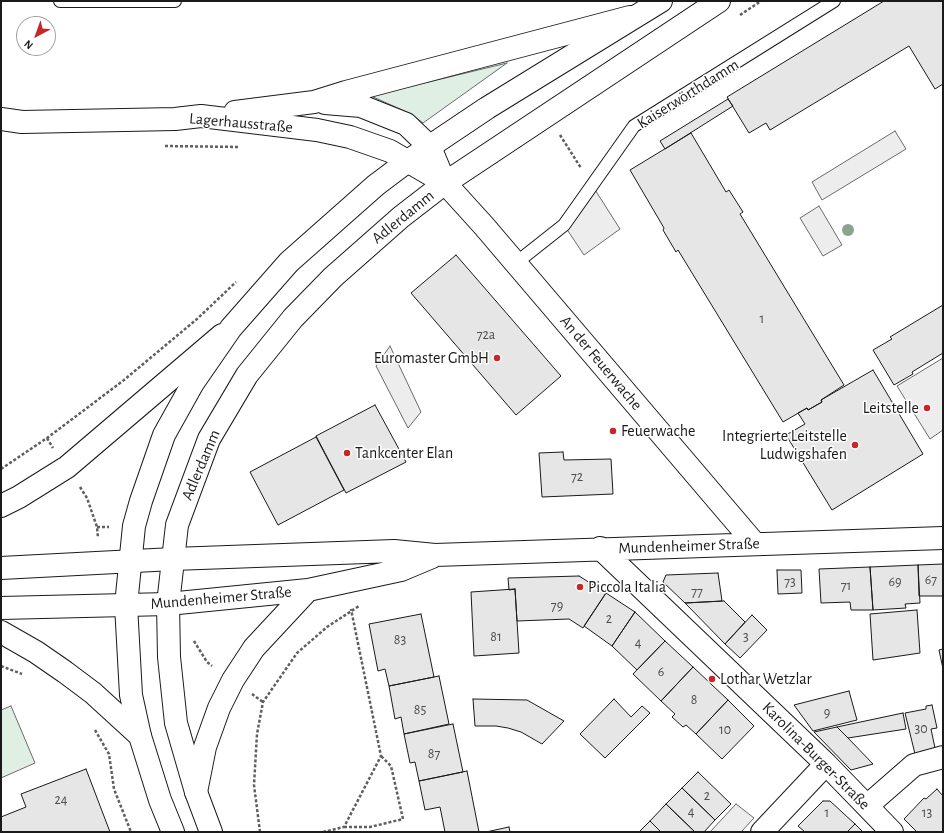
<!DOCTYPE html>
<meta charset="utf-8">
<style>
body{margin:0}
#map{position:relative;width:944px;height:833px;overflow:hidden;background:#fff;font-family:"Alegreya Sans",sans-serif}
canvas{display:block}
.frame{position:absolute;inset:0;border:2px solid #1a1a1a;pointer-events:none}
.north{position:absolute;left:16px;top:16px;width:40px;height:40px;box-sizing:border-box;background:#fff;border:1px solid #a3a3a3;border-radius:50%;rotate:221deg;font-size:11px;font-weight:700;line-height:16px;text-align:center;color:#1a1a1a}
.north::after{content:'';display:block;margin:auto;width:14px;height:18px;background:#c62828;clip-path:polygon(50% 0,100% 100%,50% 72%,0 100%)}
</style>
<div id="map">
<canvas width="944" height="833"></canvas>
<div class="frame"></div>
<div class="north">N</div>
</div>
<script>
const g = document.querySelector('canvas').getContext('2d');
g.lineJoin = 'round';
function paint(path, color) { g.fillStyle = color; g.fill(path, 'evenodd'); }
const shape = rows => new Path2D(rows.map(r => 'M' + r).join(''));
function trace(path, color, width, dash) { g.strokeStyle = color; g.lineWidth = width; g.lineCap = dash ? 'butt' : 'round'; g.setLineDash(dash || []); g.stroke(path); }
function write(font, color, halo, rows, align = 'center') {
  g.font = font + ' "Alegreya Sans",sans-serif'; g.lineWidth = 3; g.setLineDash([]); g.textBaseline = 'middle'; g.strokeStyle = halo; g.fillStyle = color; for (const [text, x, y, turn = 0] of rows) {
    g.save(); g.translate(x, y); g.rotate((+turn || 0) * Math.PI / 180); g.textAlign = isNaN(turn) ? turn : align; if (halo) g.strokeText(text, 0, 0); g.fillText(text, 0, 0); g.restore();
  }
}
const green = shape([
 [507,63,423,123,411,114,371,96,507,63],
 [11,706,35,763,1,778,1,710,11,706]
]);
paint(green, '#e0efe3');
trace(green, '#6a6a6a', 1);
const parking = shape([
 [895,131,906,149,822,200,812,182,895,131],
 [592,185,620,229,584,255,564,225,592,185],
 [819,206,842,245,823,256,800,218,819,206],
 [390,346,421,412,408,428,376,366,390,346],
 [943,358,943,430,930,439,897,386,943,358],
 [736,804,754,818,741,832,710,832,736,804]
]);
paint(parking, '#ededed');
trace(parking, '#6a6a6a', 1);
const building = shape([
 [884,1,943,1,943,84,935,89,909,46,770,130,766,123,749,133,727,97,884,1],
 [728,99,733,106,665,149,660,141,728,99],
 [691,133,726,192,729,190,743,212,740,214,844,385,821,400,822,402,808,410,807,408,783,422,678,250,676,252,663,230,664,228,630,170,691,133],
 [456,255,561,376,516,415,411,293,456,255],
 [943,305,943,353,912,372,913,374,894,385,873,350,892,339,890,337,943,305],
 [873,370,923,454,832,510,786,435,805,424,798,413,807,408,808,410,822,402,821,400,873,370],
 [375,405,406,462,346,493,316,436,375,405],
 [316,437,344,490,278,525,250,472,316,437],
 [563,452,564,460,611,459,613,494,542,497,539,453,563,452],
 [943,564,943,596,919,596,918,565,943,564],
 [918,565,920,603,905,604,906,608,873,610,870,567,918,565],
 [870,567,873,610,851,610,850,602,821,603,819,569,870,567],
 [777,570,801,570,802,593,778,594,777,570],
 [718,573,722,601,685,603,663,582,666,575,718,573],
 [579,576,606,593,583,628,569,619,517,621,515,589,509,590,508,578,579,576],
 [515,589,519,653,474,656,471,592,515,589],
 [606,593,635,612,612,646,584,626,606,593],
 [724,601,745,622,725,644,685,603,724,601],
 [917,610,920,653,873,660,870,614,917,610],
 [635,612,665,641,637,670,612,646,635,612],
 [421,614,434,677,389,686,385,669,378,671,369,624,421,614],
 [752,615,767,630,740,658,725,644,752,615],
 [665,641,693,667,661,701,633,674,665,641],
 [943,649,943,669,939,650,943,649],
 [693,667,728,700,696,734,686,725,683,727,672,717,675,714,661,701,693,667],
 [439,676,449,724,404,734,401,717,395,719,389,686,439,676],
 [849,691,857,720,813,731,794,705,849,691],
 [473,699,527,700,564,721,542,744,521,732,508,728,496,726,475,726,473,699],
 [614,699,631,717,642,706,650,713,605,758,580,734,614,699],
 [728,700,754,726,722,759,696,734,728,700],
 [932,705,937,728,931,729,935,748,915,754,905,713,926,709,926,706,932,705],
 [903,713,906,729,848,738,837,727,903,713],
 [453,724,463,772,419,781,415,762,410,763,404,734,453,724],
 [837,727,848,738,873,764,851,770,814,732,837,727],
 [86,769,110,832,1,832,1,817,26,807,21,794,86,769],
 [467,771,479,832,445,832,440,807,425,810,419,781,467,771],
 [698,772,731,804,715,820,682,788,698,772],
 [682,788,715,820,704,832,695,832,666,804,682,788],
 [937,789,943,796,943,832,917,832,904,819,924,798,926,799,937,789],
 [823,801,830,801,855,824,847,832,805,832,798,826,823,801],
 [666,804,695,832,661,832,650,821,666,804],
 [650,821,661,832,639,832,650,821],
 [855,824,863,832,847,832,855,824],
 [509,827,510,832,486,832,509,827]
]);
paint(building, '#e6e6e6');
trace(building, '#1a1a1a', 1);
const service = shape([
 [60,1,175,1],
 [516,263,564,225,634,126,834,1]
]);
const minor = shape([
 [445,183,484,226,755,544],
 [600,548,826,764,892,832],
 [173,559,394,551,435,555,943,538],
 [168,604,308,590,401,570,432,557],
 [196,792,205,747,219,708,233,680,254,648,308,590],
 [867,806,914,765,943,757],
 [762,832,826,764]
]);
const tertiary = shape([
 [325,103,361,106,406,124,430,147,445,183],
 [235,112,314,102,346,92,630,17],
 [1,119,22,122,175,119,201,116,317,130,350,137,390,151,445,183],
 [1,506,19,497,67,467,222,335],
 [1,568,173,559],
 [1,608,168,604],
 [1,632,36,652,65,672,93,693,140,736]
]);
const primary = shape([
 [173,832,160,800,140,736,131,695,126,605,134,526,141,501,164,435,193,383,231,328,289,262,376,185,408,161,487,108,661,1],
 [211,832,196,792,176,723,169,657,168,604,177,525,209,439,247,375,293,318,333,277,401,217,445,183,719,1]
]);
trace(service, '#1a1a1a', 14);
trace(minor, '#1a1a1a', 24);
trace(tertiary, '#1a1a1a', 24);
trace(primary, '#1a1a1a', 24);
trace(shape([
 [740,15,761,1],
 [560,135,581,168],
 [165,146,240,147],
 [47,438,53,448],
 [1,469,47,438,124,380,197,319,236,282],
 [80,487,87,498,97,527,98,538],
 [97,527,109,527],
 [194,641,207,662,212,666],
 [1,666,22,674],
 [252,694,263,702],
 [95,730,109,754,114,789,131,832],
 [344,827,370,827,403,819,391,766,381,756],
 [260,832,254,785,257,734,263,702,297,653,327,627,359,606],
 [323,832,344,827,381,756,351,609]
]), '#5f5f5f', 2.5, [3, 2]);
trace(service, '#fff', 12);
trace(minor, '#fff', 22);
trace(tertiary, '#fff', 22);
trace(primary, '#fff', 22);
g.fillStyle = '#8aa48f';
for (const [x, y] of [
 [848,230]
]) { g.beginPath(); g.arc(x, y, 6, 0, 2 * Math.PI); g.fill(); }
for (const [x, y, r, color] of [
 [497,358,4,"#c62828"],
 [927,408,4,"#c62828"],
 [613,431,4,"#c62828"],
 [855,445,4,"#c62828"],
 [347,453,4,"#c62828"],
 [580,587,4,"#c62828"],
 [712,679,4,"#c62828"]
]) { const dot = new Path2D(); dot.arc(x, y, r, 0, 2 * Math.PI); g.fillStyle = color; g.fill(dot); trace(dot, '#fff', 1.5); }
write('14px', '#4d4d4d', null, [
 ["1",762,319],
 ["72a",486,335],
 ["72",577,477],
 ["67",931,580],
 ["73",790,582],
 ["69",895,582],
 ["71",846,586],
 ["77",697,592],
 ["79",557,606],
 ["2",609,619],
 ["81",496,637],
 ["3",746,637],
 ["83",400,640],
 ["4",638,643],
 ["6",661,672],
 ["8",694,700],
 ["85",420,710],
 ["9",827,713],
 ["30",921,729],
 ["10",725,730],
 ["87",434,754],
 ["2",707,796],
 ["24",61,800],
 ["4",691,812],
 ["1",827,813],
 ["13",927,813]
]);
write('16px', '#1a1a1a', '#fff', [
 ["Kaiserwörthdamm",688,94,-32],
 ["Lagerhausstraße",241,123,5],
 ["Adlerdamm",403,217,-39],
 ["An der Feuerwache",601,363,50],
 ["Adlerdamm",201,465,-67],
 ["Mundenheimer Straße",689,546,-2],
 ["Mundenheimer Straße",221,598,-5],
 ["Karolina-Burger-Straße",816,756,45]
]);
write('16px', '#1a1a1a', '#fff', [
 ["Euromaster GmbH",489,358,"right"],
 ["Leitstelle",919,408,"right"],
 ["Feuerwache",621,431],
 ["Integrierte Leitstelle",847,436,"right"],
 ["Ludwigshafen",847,454,"right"],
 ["Tankcenter Elan",355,453],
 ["Piccola Italia",588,587],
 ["Lothar Wetzlar",720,679]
], 'left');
</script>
